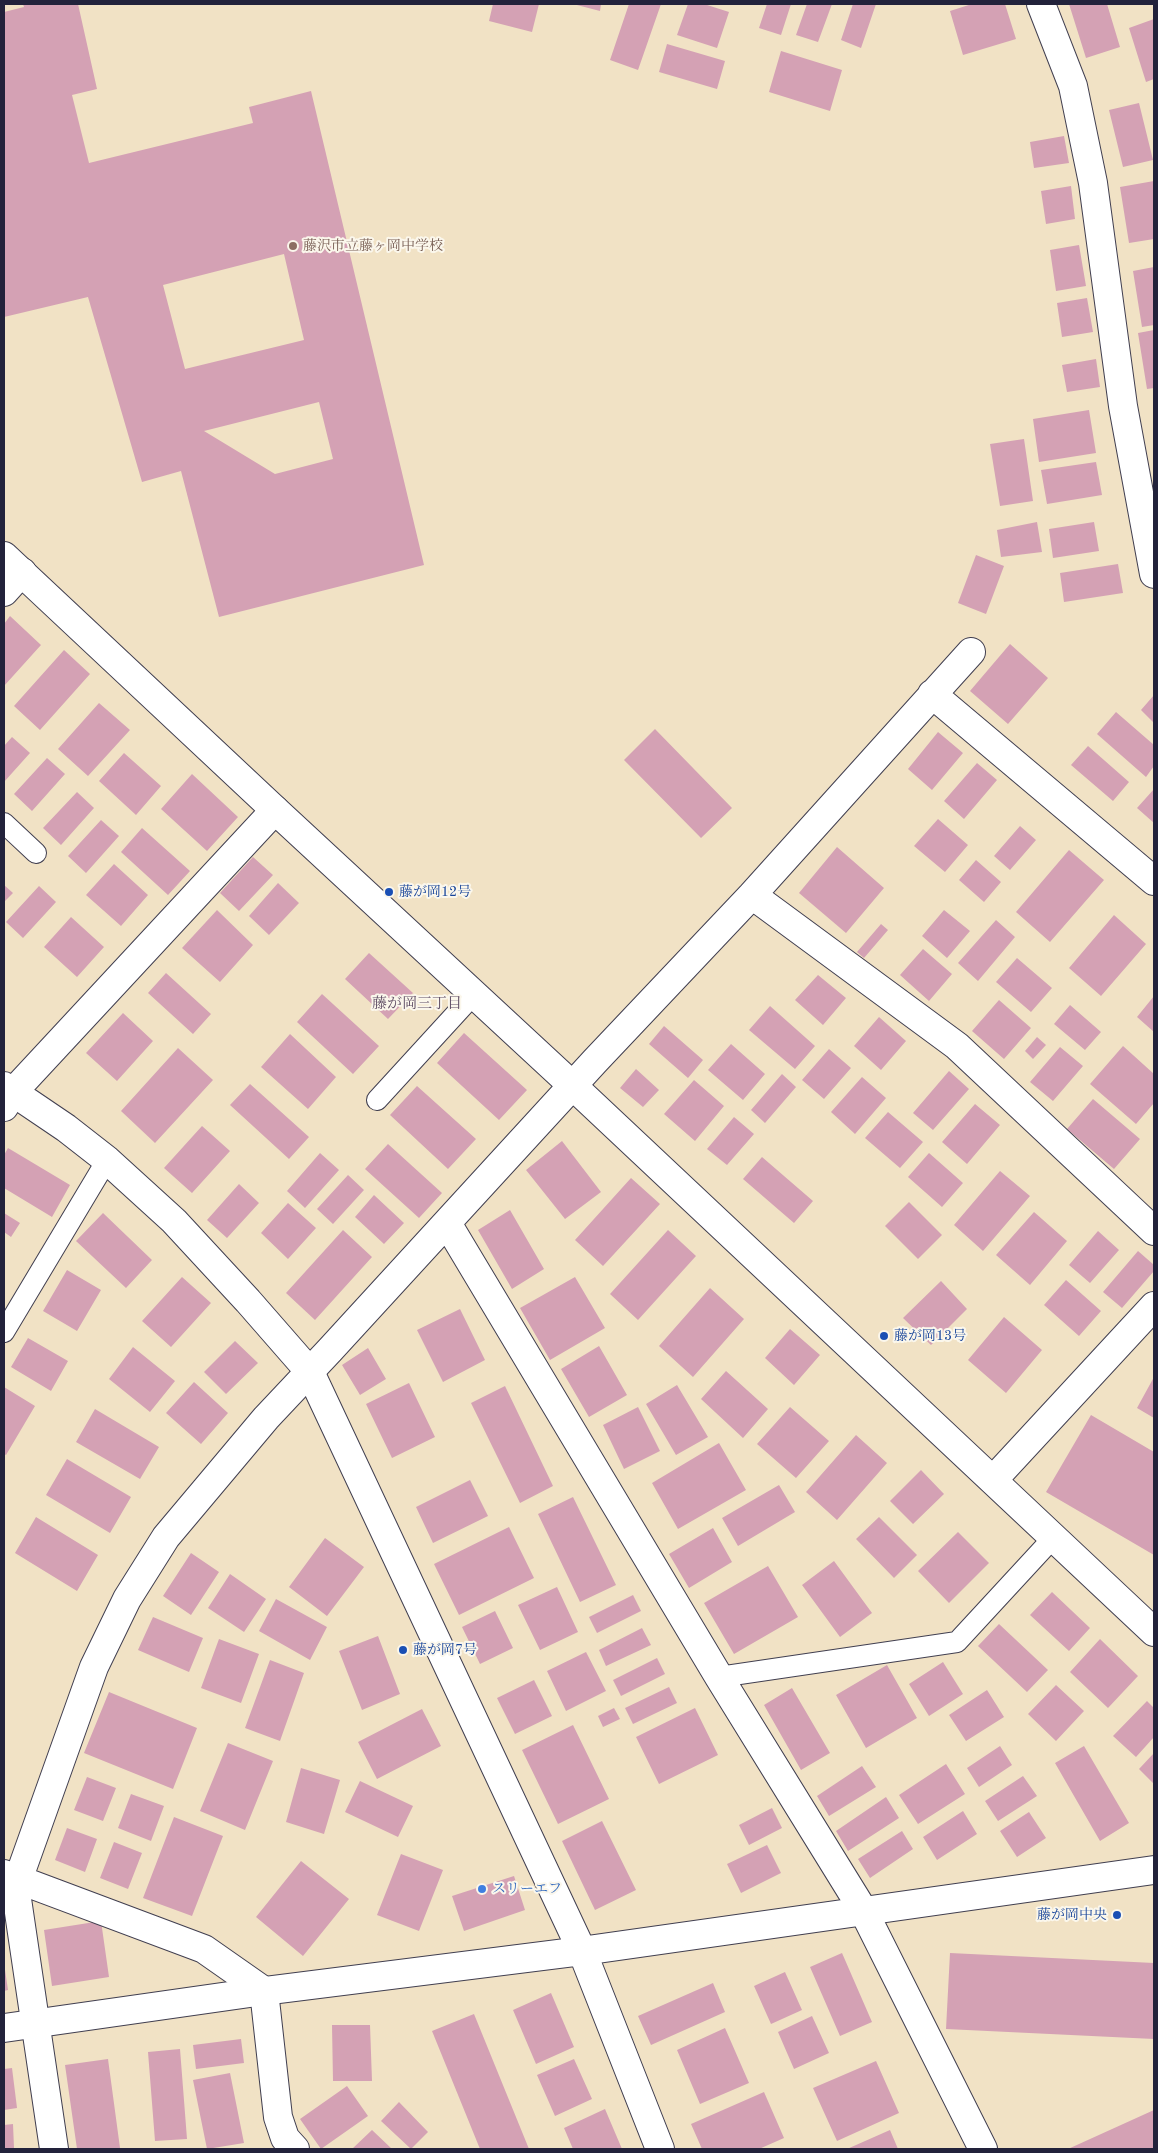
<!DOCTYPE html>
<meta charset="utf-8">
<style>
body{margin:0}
#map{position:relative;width:1158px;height:2153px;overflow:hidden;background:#f1e2c5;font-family:"Old Standard TT",serif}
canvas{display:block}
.frame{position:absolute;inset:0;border:5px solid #22223b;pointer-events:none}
</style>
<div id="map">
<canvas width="1158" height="2153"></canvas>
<div class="frame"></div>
</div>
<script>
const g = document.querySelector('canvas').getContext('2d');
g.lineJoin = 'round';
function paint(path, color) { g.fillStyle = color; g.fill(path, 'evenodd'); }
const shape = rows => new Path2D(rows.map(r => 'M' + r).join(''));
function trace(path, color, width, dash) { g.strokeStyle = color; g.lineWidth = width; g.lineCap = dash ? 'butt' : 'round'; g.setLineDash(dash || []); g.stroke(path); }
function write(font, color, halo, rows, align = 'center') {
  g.font = font + ' "Old Standard TT","Noto Serif JP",serif'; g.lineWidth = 4; g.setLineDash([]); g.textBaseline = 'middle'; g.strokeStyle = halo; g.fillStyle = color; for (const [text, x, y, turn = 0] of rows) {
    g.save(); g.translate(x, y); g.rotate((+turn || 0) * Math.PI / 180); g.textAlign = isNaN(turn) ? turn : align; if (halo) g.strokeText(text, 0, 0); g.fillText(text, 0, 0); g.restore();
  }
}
paint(shape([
 [23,4,78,4,97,89,72,95,89,163,253,123,249,107,311,91,424,565,219,617,181,471,142,482,88,297,4,317,4,12,24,7],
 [284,254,304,340,185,369,163,285],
 [319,402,333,459,275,474,204,431],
 [493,4,539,4,532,32,489,21],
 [573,4,601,4,600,11],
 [629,4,661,4,638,70,610,60],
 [688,4,704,4,729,12,717,48,677,35],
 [767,4,791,4,781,35,759,28],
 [807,4,832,4,818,42,796,35],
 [853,4,876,4,861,48,841,40],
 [972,4,1005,4,1016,39,963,55,950,11],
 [1069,4,1107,4,1120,47,1086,58],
 [1154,19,1154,79,1146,82,1129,28],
 [667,44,725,61,717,89,659,72],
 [781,51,842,70,830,111,769,92],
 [1139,103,1153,160,1123,167,1109,110],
 [1064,136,1069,163,1034,168,1030,142],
 [1154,181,1154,239,1129,243,1120,187],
 [1071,186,1075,219,1046,224,1041,191],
 [1079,245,1086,286,1056,291,1050,250],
 [1154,267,1154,325,1142,327,1133,271],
 [1087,298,1093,332,1062,337,1057,303],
 [1154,330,1154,388,1147,389,1138,333],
 [1096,359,1100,387,1067,392,1062,365],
 [1089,410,1096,453,1039,462,1033,419],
 [1024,439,1033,501,1000,506,990,444],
 [1096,462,1102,495,1047,504,1041,470],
 [1037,522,1042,552,1001,557,997,530],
 [1094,522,1099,551,1053,558,1049,529],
 [976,555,1004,566,986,614,958,603],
 [1118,564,1123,593,1064,602,1060,573],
 [10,616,41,645,4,686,4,624],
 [1010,644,1048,678,1008,724,970,691],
 [64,650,90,674,40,730,14,706],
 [1154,695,1154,723,1141,710],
 [99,703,130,730,88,776,58,749],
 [1116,712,1154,745,1154,766,1146,777,1097,734],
 [655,729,732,808,701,838,624,760],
 [938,732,963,753,932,790,908,769],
 [12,737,30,753,4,782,4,746],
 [1088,746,1129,782,1113,801,1071,765],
 [124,753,161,786,136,815,99,781],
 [47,758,65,774,32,811,14,794],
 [977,763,997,780,964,819,944,801],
 [192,774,238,817,207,851,161,809],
 [1154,789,1154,823,1137,808],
 [77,792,94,808,61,845,43,828],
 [938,819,968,845,945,872,914,846],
 [101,820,119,836,86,873,68,856],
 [1020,826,1036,840,1010,870,994,856],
 [142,828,190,871,168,895,121,852],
 [837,847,884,888,846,933,799,893],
 [1069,850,1104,880,1050,942,1016,912],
 [253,857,273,875,239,911,220,893],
 [976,860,1001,882,984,902,959,880],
 [114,864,148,895,121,926,86,895],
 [278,883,299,903,269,935,249,916],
 [4,885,13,893,4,902],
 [39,886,56,902,23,938,6,922],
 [217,910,253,945,220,982,182,948],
 [944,910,970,931,947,958,922,936],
 [1114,915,1146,944,1101,996,1069,968],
 [71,917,104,947,77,977,44,947],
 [996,920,1015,937,978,981,958,963],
 [881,924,888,930,864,958,857,952],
 [923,949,952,974,929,1001,900,975],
 [369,953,413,993,388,1019,345,979],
 [1017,958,1052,988,1031,1012,996,982],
 [166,973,211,1014,193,1034,148,993],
 [818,975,846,998,823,1025,795,1000],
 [322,994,379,1046,353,1074,297,1022],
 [1154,996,1154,1032,1137,1017],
 [999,1000,1031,1028,1004,1059,972,1031],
 [1070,1005,1101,1032,1085,1050,1054,1024],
 [770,1006,815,1046,795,1069,749,1030],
 [123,1013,153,1041,117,1081,86,1053],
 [879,1017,906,1041,881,1070,854,1046],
 [664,1026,703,1060,688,1078,649,1044],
 [464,1033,527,1090,499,1120,437,1063],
 [290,1034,336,1077,308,1109,261,1067],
 [1037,1037,1046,1045,1033,1059,1025,1051],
 [731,1044,765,1074,743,1100,708,1070],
 [1123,1046,1154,1074,1154,1103,1136,1124,1090,1084],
 [1060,1047,1083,1066,1053,1101,1030,1082],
 [178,1048,213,1080,155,1143,121,1111],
 [829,1049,851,1068,824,1099,802,1080],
 [636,1069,659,1090,643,1107,620,1088],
 [949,1071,969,1089,933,1130,913,1113],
 [782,1074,796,1087,765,1123,751,1110],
 [862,1077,886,1098,855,1134,831,1112],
 [694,1080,724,1106,695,1141,664,1114],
 [250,1084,309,1137,289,1159,230,1105],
 [417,1086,476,1139,448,1169,390,1115],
 [1093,1099,1140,1139,1114,1169,1067,1129],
 [975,1104,1000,1125,967,1164,942,1142],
 [888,1112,923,1142,900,1168,865,1138],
 [734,1117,754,1134,727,1165,707,1149],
 [202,1126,230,1151,192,1193,164,1168],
 [562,1141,601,1192,565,1219,526,1170],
 [388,1144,442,1193,419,1218,365,1169],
 [8,1148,70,1185,52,1217,4,1188,4,1155],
 [320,1153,339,1170,305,1208,287,1191],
 [929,1153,963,1183,942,1207,908,1177],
 [762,1157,813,1201,794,1223,743,1179],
 [1000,1171,1030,1196,983,1251,954,1225],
 [348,1175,364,1190,333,1224,317,1209],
 [631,1178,660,1204,603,1266,575,1240],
 [239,1184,259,1203,227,1238,207,1220],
 [374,1195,404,1223,384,1244,355,1217],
 [909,1202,942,1235,918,1259,885,1226],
 [288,1203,316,1228,288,1259,261,1233],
 [510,1210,544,1269,512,1289,478,1230],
 [1034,1212,1067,1241,1030,1285,996,1255],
 [4,1213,20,1223,11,1237,4,1232],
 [103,1213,152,1260,126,1288,76,1241],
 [343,1230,372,1257,315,1320,286,1293],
 [668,1230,696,1256,638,1320,610,1294],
 [1098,1231,1119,1250,1090,1283,1069,1265],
 [1138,1251,1154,1265,1154,1271,1122,1308,1103,1292],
 [67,1270,101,1290,77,1331,43,1311],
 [182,1277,211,1303,171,1347,142,1321],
 [575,1277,605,1328,550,1360,520,1308],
 [1066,1280,1101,1311,1079,1336,1044,1305],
 [941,1281,967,1309,931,1345,903,1318],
 [710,1288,744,1319,693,1377,659,1346],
 [460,1309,485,1360,443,1382,417,1330],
 [1004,1317,1042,1350,1006,1393,968,1360],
 [790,1329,820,1355,794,1385,765,1358],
 [28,1338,68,1361,51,1391,11,1367],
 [235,1341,258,1363,226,1394,204,1372],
 [599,1346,627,1395,589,1417,561,1369],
 [133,1347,175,1381,150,1412,109,1379],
 [368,1348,386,1379,360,1395,342,1365],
 [726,1371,768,1409,743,1438,701,1399],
 [1154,1377,1154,1418,1137,1408],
 [194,1382,228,1413,201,1444,166,1413],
 [409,1383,435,1437,392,1458,366,1404],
 [677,1385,708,1437,676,1455,646,1404],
 [505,1386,553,1486,520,1503,471,1403],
 [4,1387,35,1406,6,1455,4,1454],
 [638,1407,660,1451,624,1469,603,1425],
 [790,1407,829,1441,796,1478,757,1444],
 [95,1409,159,1447,140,1479,76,1442],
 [1091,1415,1154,1452,1154,1555,1046,1492],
 [856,1435,887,1463,837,1520,806,1492],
 [719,1443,746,1490,678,1529,652,1483],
 [67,1459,131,1497,110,1533,46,1495],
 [921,1470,944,1494,913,1524,890,1501],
 [470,1480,488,1516,433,1543,416,1507],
 [779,1485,795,1512,738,1546,722,1518],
 [573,1497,616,1585,580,1602,538,1514],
 [36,1517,98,1555,77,1591,15,1553],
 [879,1517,917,1555,894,1578,856,1539],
 [509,1527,534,1578,459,1615,434,1564],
 [713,1528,732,1562,689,1588,669,1554],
 [958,1532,989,1563,949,1603,918,1571],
 [325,1538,364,1567,327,1616,289,1587],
 [191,1553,219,1572,191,1615,163,1596],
 [834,1561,872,1613,840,1637,802,1585],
 [768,1566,798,1617,734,1654,704,1603],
 [230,1574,266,1599,244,1632,208,1608],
 [557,1587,578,1632,540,1650,518,1605],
 [1052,1592,1090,1628,1069,1651,1030,1615],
 [633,1595,641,1611,597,1633,589,1617],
 [276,1599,327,1627,310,1660,259,1631],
 [495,1611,513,1648,480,1664,462,1627],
 [153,1617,203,1638,189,1672,138,1650],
 [999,1624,1048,1670,1027,1692,978,1646],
 [642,1628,651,1645,606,1666,599,1650],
 [378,1636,400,1694,362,1710,339,1651],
 [219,1639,259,1654,241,1703,201,1688],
 [1100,1639,1138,1676,1108,1708,1070,1672],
 [586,1652,606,1691,566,1711,547,1671],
 [657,1658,665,1674,621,1696,613,1680],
 [270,1660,304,1673,280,1741,245,1728],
 [943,1662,963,1694,929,1716,909,1684],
 [887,1665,917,1718,866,1748,836,1695],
 [534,1680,552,1716,515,1734,497,1698],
 [1056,1685,1084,1711,1056,1741,1028,1714],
 [669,1687,677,1703,633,1724,625,1708],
 [792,1688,830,1753,801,1770,764,1705],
 [987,1690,1004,1717,966,1741,949,1715],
 [109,1692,197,1728,173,1789,84,1753],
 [1147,1701,1154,1708,1154,1737,1136,1757,1113,1736],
 [614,1708,620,1719,603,1727,598,1716],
 [695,1708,718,1755,659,1784,636,1737],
 [422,1709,441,1746,377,1779,358,1742],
 [573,1725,609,1799,558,1824,522,1750],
 [228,1743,273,1761,245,1830,200,1811],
 [1000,1746,1012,1765,979,1787,967,1768],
 [1084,1746,1129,1823,1100,1841,1055,1763],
 [1154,1753,1154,1784,1139,1769],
 [946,1764,965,1794,918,1824,899,1795],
 [862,1766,876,1787,829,1816,817,1796],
 [301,1768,340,1780,324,1834,286,1822],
 [1023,1776,1037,1796,998,1821,985,1801],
 [87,1777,116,1788,103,1821,74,1810],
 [360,1781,413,1806,398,1837,345,1812],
 [131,1794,164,1806,151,1841,118,1828],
 [886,1797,899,1818,848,1851,836,1831],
 [772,1808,782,1828,749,1845,739,1825],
 [963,1811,977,1834,937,1860,923,1837],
 [1029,1812,1046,1838,1017,1857,1000,1831],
 [174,1817,223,1836,192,1916,143,1898],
 [602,1821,636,1890,595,1910,562,1841],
 [67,1828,97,1839,85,1872,55,1860],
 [902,1831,913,1849,870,1878,858,1859],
 [114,1842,142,1853,128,1889,100,1878],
 [767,1845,781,1873,741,1893,727,1864],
 [401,1854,443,1870,419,1931,377,1915],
 [301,1861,349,1899,303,1956,256,1917],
 [514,1876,525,1910,464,1931,452,1896],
 [101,1921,109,1977,52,1986,44,1930],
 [842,1953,872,2022,840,2036,810,1967],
 [950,1953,1154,1963,1154,2039,946,2029],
 [4,1963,8,1990,4,1991],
 [785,1972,802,2010,771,2024,754,1986],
 [713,1983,725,2012,651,2045,638,2016],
 [551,1993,574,2047,536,2064,513,2010],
 [474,2014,529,2149,480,2149,432,2031],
 [812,2016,829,2053,794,2069,778,2032],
 [332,2025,370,2025,372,2081,333,2081],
 [725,2028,749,2083,700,2104,677,2050],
 [241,2039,244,2063,196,2069,193,2045],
 [180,2049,187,2139,155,2141,148,2052],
 [108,2059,120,2148,77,2149,65,2065],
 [574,2059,592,2099,555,2116,537,2075],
 [876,2061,899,2113,837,2141,813,2088],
 [12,2068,17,2108,4,2110,4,2069],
 [230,2073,244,2143,207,2149,193,2080],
 [347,2086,368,2116,321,2149,300,2119],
 [764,2092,784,2138,759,2149,702,2149,691,2124],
 [399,2102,428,2132,411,2149,381,2121],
 [605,2109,622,2149,573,2149,564,2128],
 [1154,2110,1154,2149,1068,2149],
 [13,2124,14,2148,4,2148,4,2125],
 [372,2130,392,2149,352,2149],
 [890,2130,898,2149,847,2149]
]), '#d4a1b4');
const service = shape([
 [4,823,36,853],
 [377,1100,474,994],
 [4,1332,107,1160],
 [719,1677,957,1642,1053,1538]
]);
const minor = shape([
 [1041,4,1073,86,1093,183,1123,406,1154,574],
 [4,592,22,572],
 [932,694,1154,881],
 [752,895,957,1046,1154,1231],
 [4,1107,14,1091,275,810],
 [447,1223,719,1677,863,1910,983,2149],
 [993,1480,1154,1306],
 [4,1874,204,1949,264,1991,278,2117,285,2138,295,2149],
 [54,2149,17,1899,18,1880,94,1667,127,1599,166,1537,266,1418,330,1350,595,1061,752,895,971,652]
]);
const tertiary = shape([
 [4,556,275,810,573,1086,1154,1632],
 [4,1086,66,1128,107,1160,174,1221,248,1301,310,1372,582,1951,660,2149],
 [4,2028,264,1991,582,1951,1154,1870]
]);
trace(service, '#413f50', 22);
trace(minor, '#413f50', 30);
trace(tertiary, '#413f50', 30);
trace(service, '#fff', 20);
trace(minor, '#fff', 28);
trace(tertiary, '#fff', 28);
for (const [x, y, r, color] of [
 [293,246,5,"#8d6e63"],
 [389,892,5,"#1a4fb4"],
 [884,1336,5,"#1a4fb4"],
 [403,1650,5,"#1a4fb4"],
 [482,1889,5,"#3f7fe0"],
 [1117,1915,5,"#1a4fb4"]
]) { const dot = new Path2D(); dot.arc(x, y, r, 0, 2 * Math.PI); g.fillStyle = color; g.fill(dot); trace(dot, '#fbf7ec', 2); }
write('14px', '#785e54', '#fbf7ec', [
 ["藤沢市立藤ヶ岡中学校",303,246]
], 'left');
write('14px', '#164399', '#fbf7ec', [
 ["藤が岡12号",399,892],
 ["藤が岡13号",894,1336],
 ["藤が岡7号",413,1650],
 ["藤が岡中央",1107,1915,"right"]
], 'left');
write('14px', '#366cbe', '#fbf7ec', [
 ["スリーエフ",492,1889]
], 'left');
write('15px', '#604e65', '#fbf7ec', [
 ["藤が岡三丁目",417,1004]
]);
</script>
